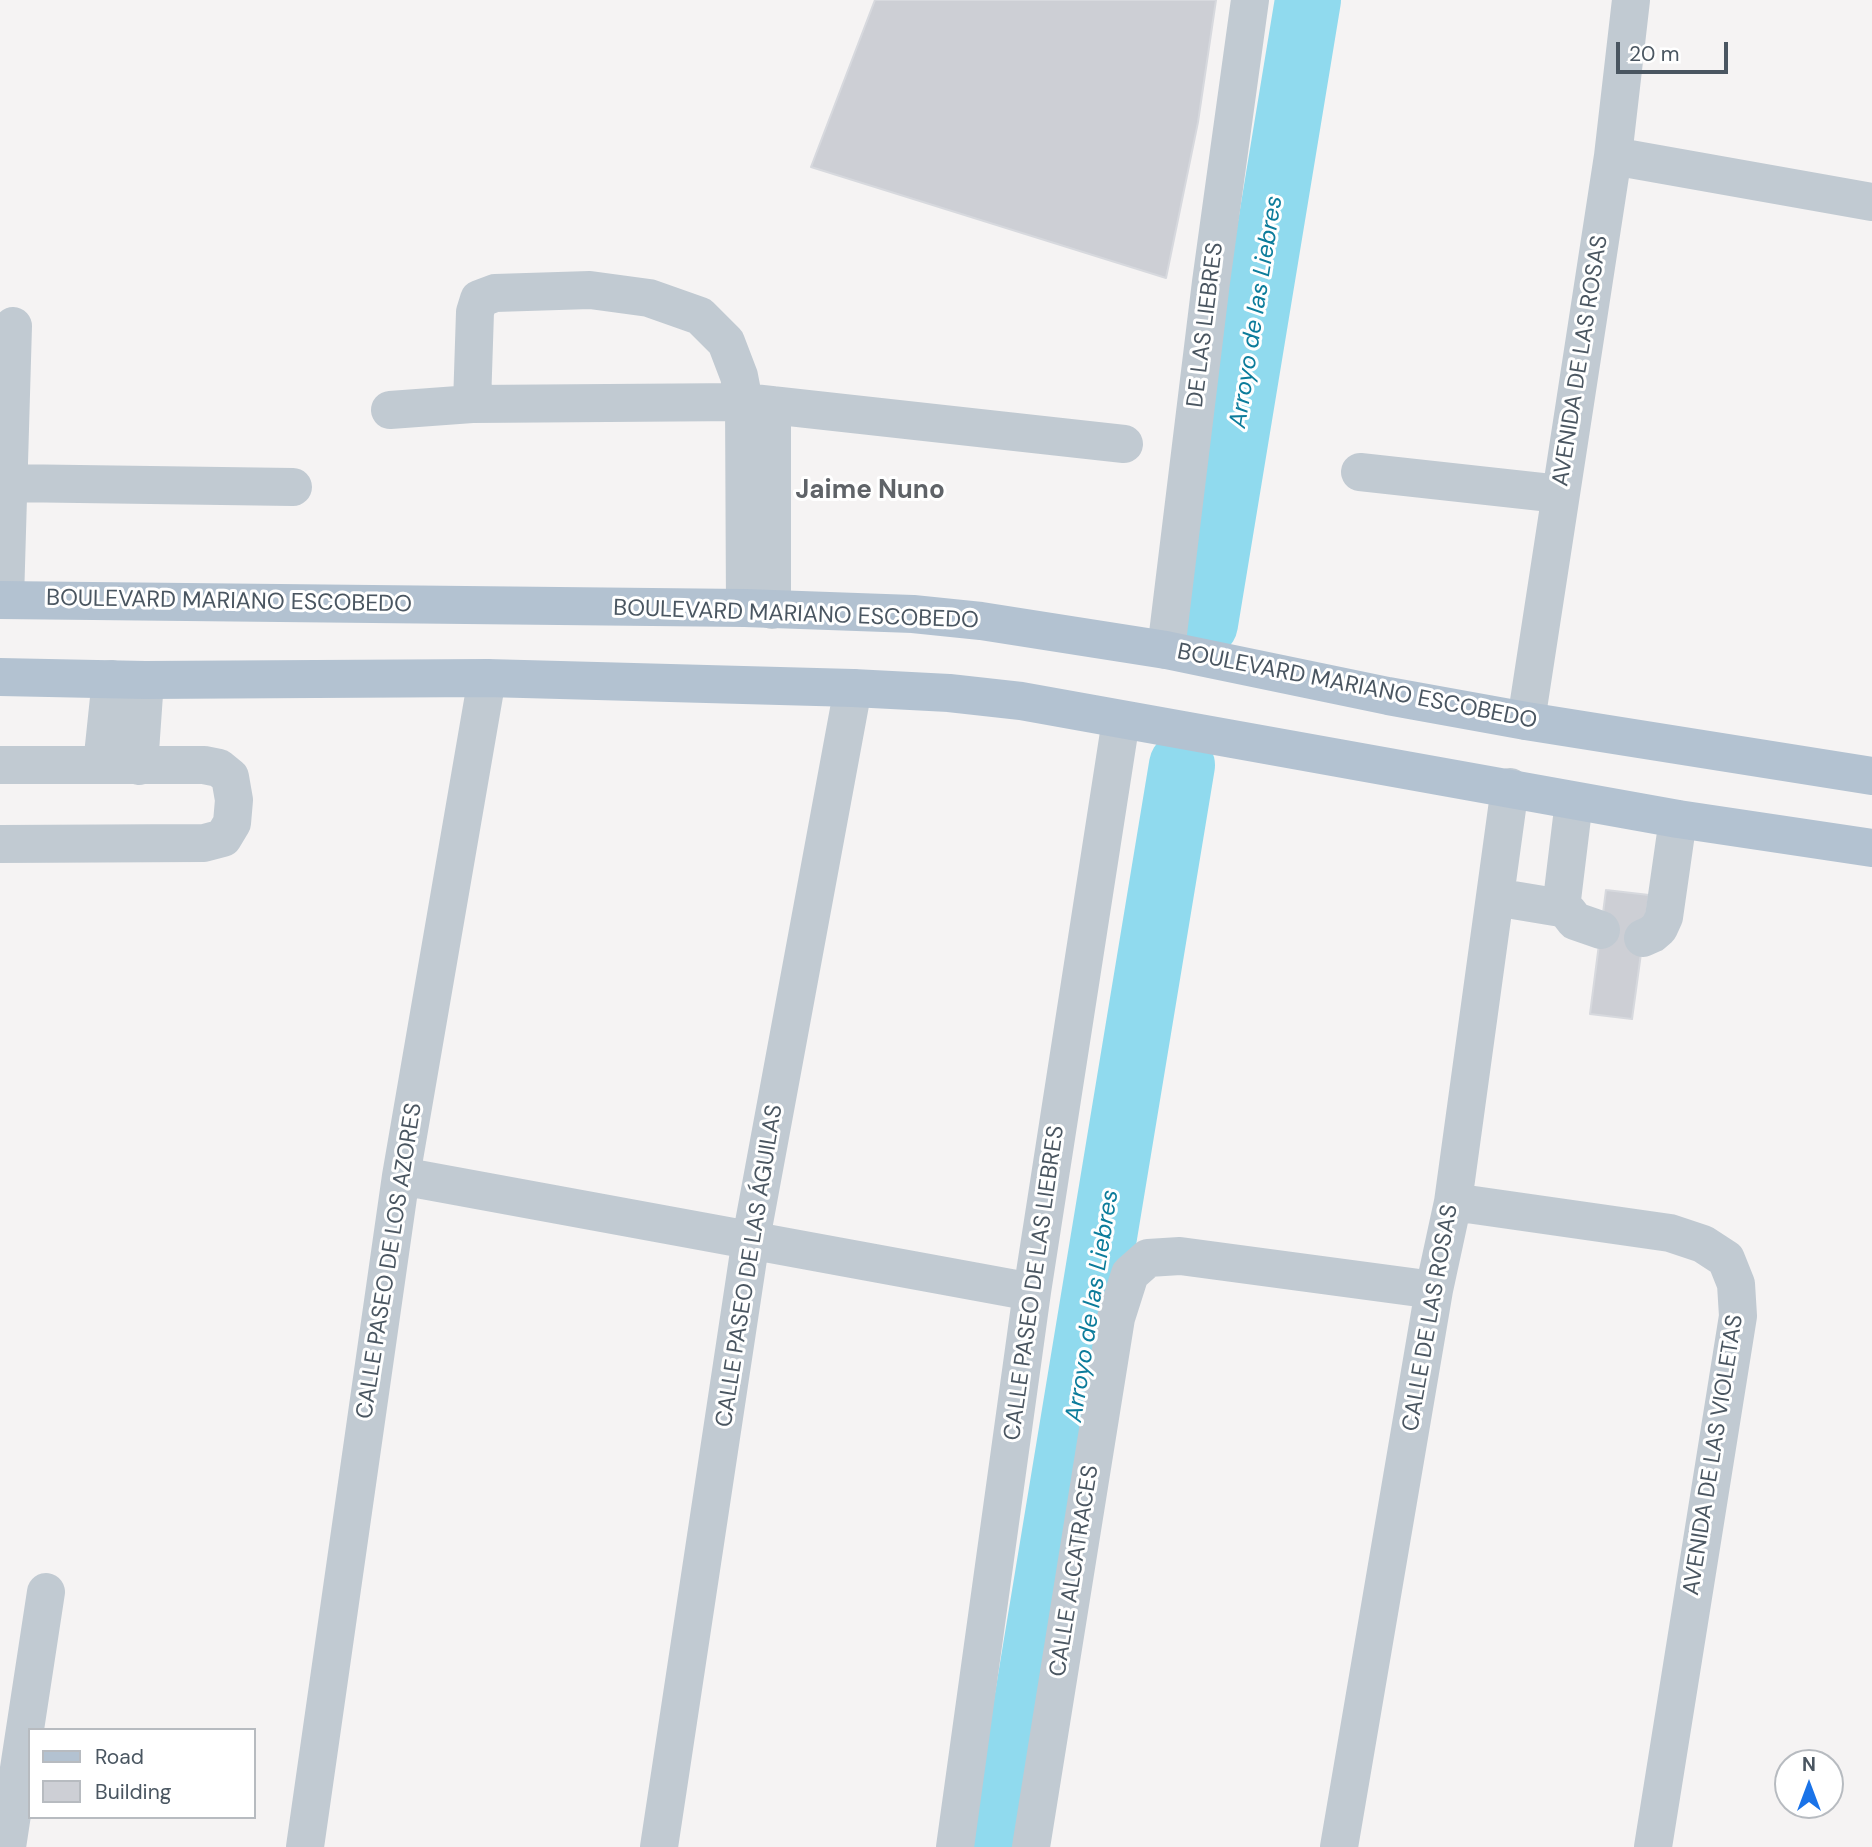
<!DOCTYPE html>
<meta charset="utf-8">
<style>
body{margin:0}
#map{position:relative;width:1872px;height:1847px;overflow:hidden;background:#f5f3f3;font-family:"DM Sans",sans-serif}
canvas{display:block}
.legend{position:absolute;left:28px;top:1728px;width:228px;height:91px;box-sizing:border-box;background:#fff;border:2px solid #b7bbc0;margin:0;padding:9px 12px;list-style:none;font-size:21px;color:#4a5661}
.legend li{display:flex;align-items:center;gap:14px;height:35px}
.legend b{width:35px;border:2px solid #b7bbc0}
.north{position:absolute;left:1774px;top:1749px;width:70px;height:70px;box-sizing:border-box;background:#fff;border:2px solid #b7bbc0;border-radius:50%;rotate:0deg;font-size:19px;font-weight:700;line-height:28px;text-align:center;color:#4a5661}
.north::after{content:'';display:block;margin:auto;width:24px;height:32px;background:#1a73e8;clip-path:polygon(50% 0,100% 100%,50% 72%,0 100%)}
.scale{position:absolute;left:1616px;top:42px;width:112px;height:32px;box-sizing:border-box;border:4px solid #4a5661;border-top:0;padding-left:9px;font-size:21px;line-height:24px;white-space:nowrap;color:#4a5661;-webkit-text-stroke:5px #fff;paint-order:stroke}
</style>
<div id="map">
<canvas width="1872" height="1847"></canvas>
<ul class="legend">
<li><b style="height:9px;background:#b3c2d1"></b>Road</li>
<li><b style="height:19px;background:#cdcfd5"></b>Building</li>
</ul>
<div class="north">N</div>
<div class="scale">20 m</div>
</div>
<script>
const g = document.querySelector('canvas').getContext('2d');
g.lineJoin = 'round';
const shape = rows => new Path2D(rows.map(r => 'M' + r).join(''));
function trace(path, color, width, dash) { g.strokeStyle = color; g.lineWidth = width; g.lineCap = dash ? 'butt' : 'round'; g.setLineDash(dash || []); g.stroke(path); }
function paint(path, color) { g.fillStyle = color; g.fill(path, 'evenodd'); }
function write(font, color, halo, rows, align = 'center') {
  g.font = font + ' "DM Sans",sans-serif'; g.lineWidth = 6; g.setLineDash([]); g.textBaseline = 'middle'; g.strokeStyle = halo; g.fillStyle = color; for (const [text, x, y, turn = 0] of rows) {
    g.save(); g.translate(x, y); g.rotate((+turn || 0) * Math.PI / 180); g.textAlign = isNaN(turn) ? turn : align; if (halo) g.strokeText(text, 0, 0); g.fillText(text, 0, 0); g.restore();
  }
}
trace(shape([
 [1205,624,1308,0],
 [1003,1847,1182,765]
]), '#90daee', 66);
const building = shape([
 [875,0,1216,0,1198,122,1166,278,811,167,875,0],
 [1606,890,1649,895,1632,1019,1590,1014,1606,890]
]);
paint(building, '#cdcfd5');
trace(building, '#d7d9de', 2);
trace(shape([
 [1613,156,1872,202],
 [472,404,475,312,479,299,495,293,590,290,649,298,700,316,726,342,739,376,744,402,745,608],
 [772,405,772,610],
 [390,410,472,404,744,402,1124,444],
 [1360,472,1560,494],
 [8,483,293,487],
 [5,600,13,326],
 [1166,650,1211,282,1250,0],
 [1526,721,1613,156,1631,0],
 [0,765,204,765,219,768,230,777,234,800,232,823,223,838,204,843,0,844],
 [102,765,111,679],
 [139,766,145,680],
 [1574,801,1561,908,1568,912,1575,921,1601,930],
 [1495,897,1561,908],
 [1643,938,1652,934,1659,928,1664,917,1678,819],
 [401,1176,1032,1292],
 [1453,1202,1670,1233,1703,1244,1726,1259,1736,1284,1738,1316,1653,1847],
 [7,1847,46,1592],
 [305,1847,401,1176,487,678],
 [659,1847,751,1239,853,688],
 [955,1847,1032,1292,1121,720],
 [1031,1847,1116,1318,1130,1274,1148,1258,1180,1256,1434,1290],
 [1339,1847,1434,1290,1453,1202,1510,787]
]), '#c1cad2', 38);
trace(shape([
 [0,600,745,608,913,614,981,621,1166,650,1388,696,1526,721,1872,776],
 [0,677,145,680,487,678,853,688,949,693,1021,701,1678,819,1872,848]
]), '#b3c2d1', 38);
write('23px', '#4a5661', '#fff', [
 ["DE LAS LIEBRES",1206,325,-83],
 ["AVENIDA DE LAS ROSAS",1581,361,-81],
 ["BOULEVARD MARIANO ESCOBEDO",229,602,1],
 ["BOULEVARD MARIANO ESCOBEDO",796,615,2],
 ["BOULEVARD MARIANO ESCOBEDO",1357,687,11],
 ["CALLE PASEO DE LOS AZORES",390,1261,-81],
 ["CALLE PASEO DE LAS ÁGUILAS",750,1266,-81],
 ["CALLE PASEO DE LAS LIEBRES",1035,1283,-82],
 ["CALLE DE LAS ROSAS",1431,1318,-80],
 ["AVENIDA DE LAS VIOLETAS",1714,1455,-81],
 ["CALLE ALCATRACES",1075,1571,-81]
]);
write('italic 24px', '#0c7c9b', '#fff', [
 ["Arroyo de las Liebres",1257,312,-81],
 ["Arroyo de las Liebres",1093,1306,-81]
]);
write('bold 26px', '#5f6368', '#fff', [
 ["Jaime Nuno",870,491]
]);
</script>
